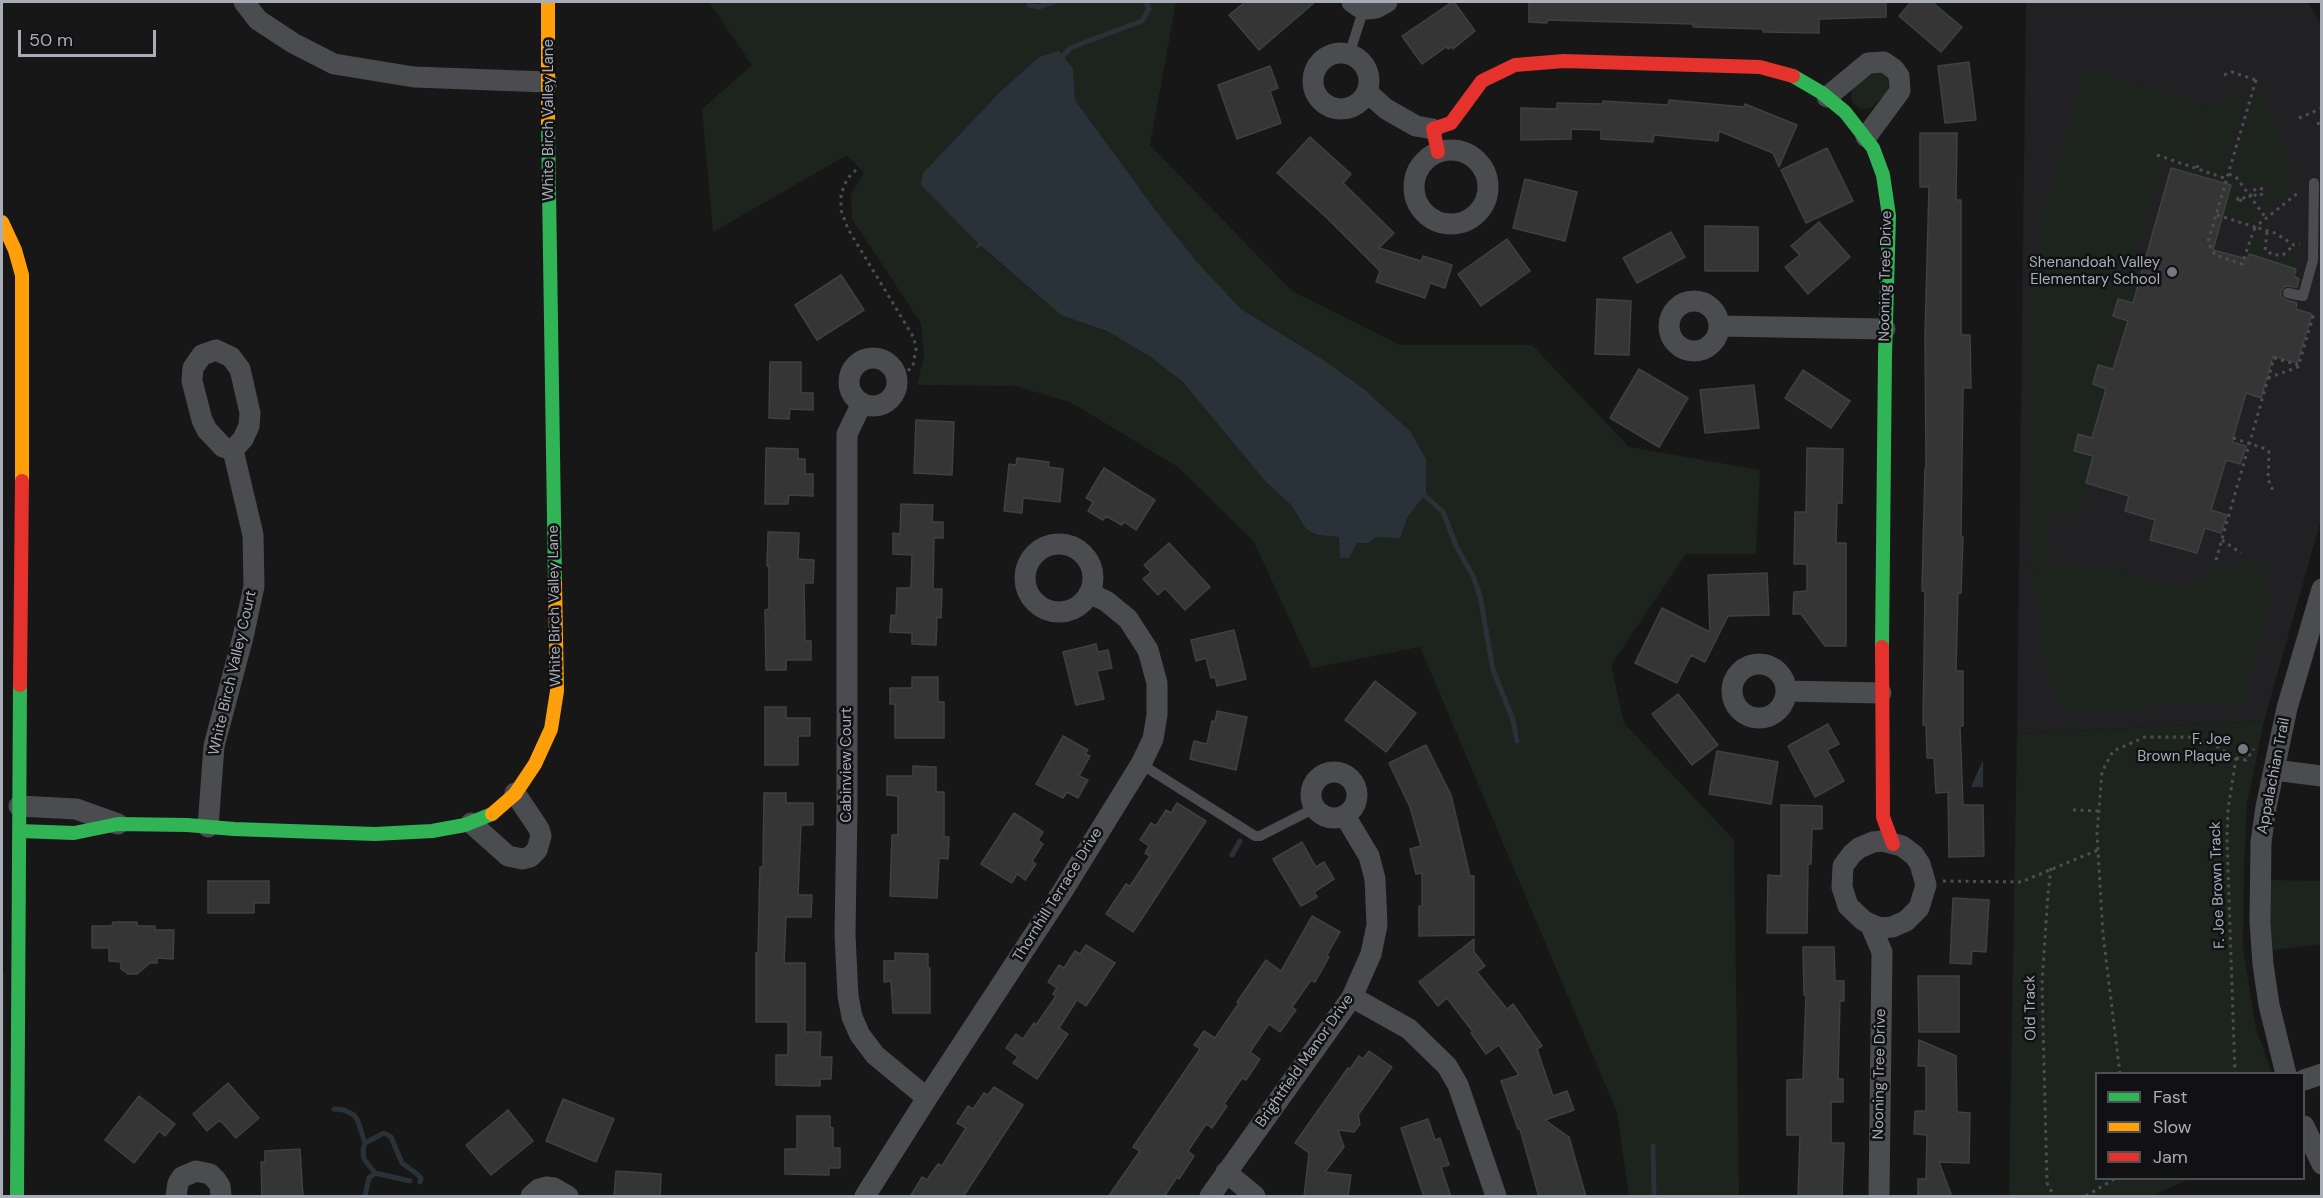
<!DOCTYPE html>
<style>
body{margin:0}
#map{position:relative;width:2323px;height:1198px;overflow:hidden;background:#171717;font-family:"DM Sans",sans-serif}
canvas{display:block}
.frame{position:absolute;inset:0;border:3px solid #a8adb8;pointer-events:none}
.legend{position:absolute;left:2095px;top:1072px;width:210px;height:108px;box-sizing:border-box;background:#111113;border:2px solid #4d4f55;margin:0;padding:8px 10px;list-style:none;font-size:18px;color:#a8adb8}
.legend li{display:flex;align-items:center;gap:12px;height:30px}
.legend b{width:30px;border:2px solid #4d4f55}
.scale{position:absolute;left:18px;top:30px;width:138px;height:27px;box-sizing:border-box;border:3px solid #a8adb8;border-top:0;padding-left:8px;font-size:18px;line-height:21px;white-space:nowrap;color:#a8adb8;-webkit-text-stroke:4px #111113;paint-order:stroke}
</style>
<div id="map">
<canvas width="2323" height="1198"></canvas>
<div class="frame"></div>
<ul class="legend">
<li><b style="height:8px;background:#30b455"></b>Fast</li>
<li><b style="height:8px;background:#ff9f0a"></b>Slow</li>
<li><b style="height:8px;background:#e5322d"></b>Jam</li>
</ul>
<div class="scale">50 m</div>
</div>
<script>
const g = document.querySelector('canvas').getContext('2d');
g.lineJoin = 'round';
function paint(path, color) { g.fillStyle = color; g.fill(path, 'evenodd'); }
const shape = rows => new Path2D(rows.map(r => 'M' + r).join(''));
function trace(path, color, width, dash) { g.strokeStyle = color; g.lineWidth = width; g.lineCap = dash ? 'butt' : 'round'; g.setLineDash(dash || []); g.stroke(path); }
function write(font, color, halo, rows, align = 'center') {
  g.font = font + ' "DM Sans",sans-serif'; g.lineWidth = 5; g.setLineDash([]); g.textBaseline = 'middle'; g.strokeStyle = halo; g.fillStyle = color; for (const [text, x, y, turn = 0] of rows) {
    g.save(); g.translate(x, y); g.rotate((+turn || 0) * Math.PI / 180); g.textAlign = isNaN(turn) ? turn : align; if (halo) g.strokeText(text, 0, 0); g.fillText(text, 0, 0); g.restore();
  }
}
paint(shape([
 [2026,2,2308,2,2322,25,2321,520,2264,721,2017,734]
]), '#212123');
paint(shape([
 [709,2,1176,2,1150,145,1292,291,1400,345,1532,345,1629,447,1760,470,1756,554,1686,554,1611,665,1624,723,1734,840,1739,1196,1629,1196,1617,1112,1420,647,1312,668,1254,542,1178,467,1070,402,1015,386,917,385,924,355,921,323,852,219,851,194,864,173,847,155,713,232,702,109,752,65],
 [1039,57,1073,69,1075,100,1156,211,1197,262,1241,309,1322,359,1364,389,1410,431,1426,493,1407,518,1400,537,1375,537,1369,543,1357,543,1339,537,1317,535,1306,529,1292,506,1266,482,1182,381,1149,356,1107,331,1061,315,980,246,975,251,973,249,978,243,922,185,923,173,1000,92],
 [2086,70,2207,106,2189,166,2164,159,2137,251,2147,254,2133,303,2117,299,2113,315,2128,321,2122,337,2110,333,2107,346,2119,349,2113,369,2098,365,2093,384,2106,389,2092,438,2078,434,2074,450,2093,456,2077,517,2049,509,2051,562,2032,562,2032,291,2043,215],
 [1871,72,1879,72,1886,76,1889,84,1888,91,1871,108,1861,109,1852,102,1851,95,1853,88],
 [2237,88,2247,93,2225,176,2192,164,2213,99,2229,104],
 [2259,91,2269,109,2289,162,2292,189,2265,212,2256,202,2262,201,2268,196,2269,191,2264,185,2257,184,2247,190,2239,180,2241,176,2232,169,2254,98],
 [2172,164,2222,179,2221,182,2171,168],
 [2229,180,2235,181,2244,195,2236,198,2237,203,2242,203,2245,199,2260,217,2251,223,2238,219,2238,213,2234,211,2231,217,2223,215,2231,185],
 [2255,230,2261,231,2264,255,2280,261,2289,253,2298,252,2297,269,2250,254],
 [2256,563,2265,573,2270,602,2243,703,2226,706,2147,706,2142,709,2088,711,2071,710,2060,702,2046,666,2031,565,2052,564,2115,570,2186,589,2226,565],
 [2264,721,2247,804,2244,869,2243,948,2256,1029,2272,1073,2096,1074,2096,1178,2188,1179,2153,1196,2009,1196,2017,734],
 [2267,880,2321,881,2321,944,2273,950],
 [2,973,5,974,4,1196,2,1196]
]), '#1d241e');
paint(shape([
 [1059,51,1073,69,1075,100,1156,211,1197,262,1241,309,1322,359,1364,389,1410,431,1426,459,1426,493,1407,518,1400,538,1376,537,1369,543,1357,543,1349,558,1340,558,1339,537,1317,535,1306,529,1292,506,1266,482,1182,381,1149,356,1107,331,1061,315,981,246,973,251,978,243,921,185,923,173,1000,92,1039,57],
 [1983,760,1983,787,1971,787]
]), '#2a3239');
trace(shape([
 [1029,2,1029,5,1038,7,1054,2],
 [1063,56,1070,48,1142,21,1149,9,1146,2],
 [1424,495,1443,512,1457,548,1473,576,1480,596,1493,670,1513,720,1517,741],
 [1232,855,1240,841],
 [334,1109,344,1110,354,1115,358,1121,365,1143,363,1150,364,1159,375,1173],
 [365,1143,384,1133,391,1137,402,1163,417,1174,421,1178,420,1182],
 [1653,1146,1654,1196],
 [365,1196,369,1178,375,1173,410,1181]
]), '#2a3239', 5);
const building = shape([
 [1245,2,1315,2,1259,50,1229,15,1245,2],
 [1452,2,1454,2,1475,31,1453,49,1452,47,1448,49,1446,47,1422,64,1402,36,1452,2],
 [1529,2,1886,2,1886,17,1819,19,1819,33,1763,32,1763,29,1693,27,1693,24,1547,20,1547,23,1529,22,1529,2],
 [1911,2,1932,2,1962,27,1941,52,1899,16,1911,2],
 [1969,62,1976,120,1945,123,1938,66,1969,62],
 [1270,66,1278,88,1270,91,1281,123,1237,139,1218,85,1270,66],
 [1669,100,1744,107,1745,104,1797,125,1779,167,1773,153,1719,131,1718,141,1654,135,1653,142,1601,139,1601,130,1571,129,1571,139,1521,140,1521,108,1557,109,1557,103,1603,104,1603,101,1668,105,1669,100],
 [1920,133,1957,133,1956,200,1961,200,1961,335,1970,335,1971,388,1963,388,1961,537,1963,537,1961,593,1958,593,1956,671,1963,671,1963,726,1960,726,1963,805,1983,805,1984,856,1949,857,1948,792,1936,793,1934,758,1927,758,1926,725,1923,725,1925,591,1922,591,1925,468,1926,468,1925,335,1929,187,1920,187,1920,133],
 [1310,137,1351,174,1343,183,1394,233,1379,248,1421,261,1423,256,1452,265,1445,288,1430,283,1425,298,1376,282,1380,271,1326,217,1277,173,1310,137],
 [1827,148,1853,201,1806,223,1781,170,1827,148],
 [2171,168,2231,185,2213,250,2247,259,2249,254,2296,269,2294,276,2299,279,2297,287,2285,286,2281,291,2281,296,2286,300,2297,303,2296,309,2312,314,2297,363,2273,356,2261,398,2246,393,2232,442,2246,446,2240,464,2226,460,2211,510,2227,515,2221,533,2205,528,2197,553,2150,540,2155,520,2125,511,2129,496,2086,483,2093,456,2074,451,2078,434,2092,438,2106,389,2093,384,2098,365,2113,369,2128,321,2113,316,2118,299,2133,303,2171,168],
 [1525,179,1577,192,1565,241,1513,228,1525,179],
 [1819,222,1850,257,1808,294,1785,267,1800,255,1791,246,1819,222],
 [1705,226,1758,227,1758,271,1705,271,1705,226],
 [1671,232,1685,257,1637,283,1623,258,1671,232],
 [1507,239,1530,271,1481,306,1458,274,1507,239],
 [841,275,864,310,817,340,795,305,841,275],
 [1597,299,1631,301,1629,355,1595,354,1597,299],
 [770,362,801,362,801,393,813,393,813,410,790,409,789,419,769,418,770,362],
 [1639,369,1688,398,1659,447,1610,418,1639,369],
 [1803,370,1850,401,1831,428,1785,398,1803,370],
 [1754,385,1759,428,1705,433,1700,390,1754,385],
 [916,420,954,422,952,475,914,473,916,420],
 [766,448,798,449,798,459,805,459,805,474,813,474,813,496,789,495,788,504,765,504,766,448],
 [1807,448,1843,449,1842,503,1837,503,1836,543,1846,543,1846,646,1825,646,1801,614,1793,614,1794,592,1807,591,1807,564,1794,564,1795,512,1806,512,1807,448],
 [1017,458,1049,462,1048,467,1063,469,1060,502,1023,498,1022,513,1004,511,1009,464,1016,465,1017,458],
 [1104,468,1155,500,1136,530,1124,522,1122,525,1106,516,1103,520,1088,511,1093,502,1086,498,1104,468],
 [901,504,933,505,932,522,943,522,943,538,934,538,933,589,942,589,941,618,937,617,936,645,912,644,912,633,890,632,891,615,896,616,897,588,911,588,912,555,893,554,893,533,900,534,901,504],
 [768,532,799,533,798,559,814,560,813,583,804,583,805,641,811,641,811,660,786,660,786,670,766,670,765,610,769,609,769,566,767,566,768,532],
 [1169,543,1210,587,1185,610,1165,588,1158,595,1143,579,1151,572,1144,565,1169,543],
 [1767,573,1769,615,1728,616,1705,662,1691,655,1677,683,1635,663,1662,608,1710,632,1708,575,1767,573],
 [1234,630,1246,679,1217,686,1215,677,1211,678,1206,658,1196,661,1191,640,1234,630],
 [1096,644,1098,652,1108,650,1112,668,1097,671,1104,699,1076,705,1063,652,1096,644],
 [912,677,938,677,938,702,944,702,944,738,895,738,895,704,890,704,890,688,912,688,912,677],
 [1375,681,1416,713,1386,752,1345,720,1375,681],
 [1678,694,1718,745,1692,765,1652,714,1678,694],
 [765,707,786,707,786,718,810,718,810,736,798,736,798,765,765,765,765,707],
 [1217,711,1247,717,1236,770,1190,759,1194,741,1207,744,1212,721,1215,722,1217,711],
 [1828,724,1839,744,1827,750,1844,781,1815,797,1788,746,1828,724],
 [1063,736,1088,750,1085,754,1090,756,1079,776,1088,780,1078,798,1067,792,1063,798,1036,784,1063,736],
 [1426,745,1451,795,1470,876,1474,876,1474,935,1419,936,1419,906,1422,906,1422,873,1416,874,1410,849,1421,846,1410,807,1389,763,1426,745],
 [1717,751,1778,762,1771,804,1709,794,1717,751],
 [913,766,936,767,936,792,944,792,944,837,949,837,948,859,939,858,937,898,890,896,892,835,898,835,898,796,887,795,887,776,913,776,913,766],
 [764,793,786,793,786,803,813,803,813,825,801,825,798,895,812,895,811,917,786,917,784,963,805,963,805,1032,821,1032,820,1057,832,1057,831,1079,820,1079,820,1086,776,1085,776,1055,788,1055,788,1022,756,1022,756,953,758,953,760,867,763,867,764,793],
 [1177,803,1206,821,1133,932,1106,914,1126,884,1130,886,1150,856,1145,853,1149,846,1140,840,1151,823,1156,826,1166,810,1171,813,1177,803],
 [1781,805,1822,806,1822,829,1812,829,1811,864,1808,864,1807,933,1767,933,1768,875,1781,876,1781,805],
 [1014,813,1043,832,1038,840,1043,844,1032,861,1036,864,1025,880,1017,874,1012,883,981,864,1014,813],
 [1302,842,1316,867,1324,862,1334,879,1314,892,1317,897,1301,906,1273,859,1302,842],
 [208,881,269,881,269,903,254,903,254,913,208,913,208,881],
 [1953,898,1989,900,1986,952,1972,951,1971,964,1950,963,1953,898],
 [1312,916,1340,932,1327,955,1329,957,1315,982,1311,980,1292,1007,1296,1010,1280,1032,1269,1024,1250,1052,1260,1059,1246,1080,1242,1078,1224,1104,1227,1106,1212,1128,1206,1124,1188,1151,1194,1156,1179,1179,1177,1177,1164,1197,1108,1197,1140,1151,1133,1147,1200,1049,1194,1045,1204,1031,1215,1038,1239,1003,1237,1002,1266,960,1281,971,1312,916],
 [113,922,137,922,137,926,155,926,155,930,174,930,173,959,157,958,157,963,150,963,137,974,128,974,121,969,121,962,109,961,109,948,92,948,92,926,112,926,113,922],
 [1474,939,1474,952,1485,966,1477,972,1507,1009,1513,1004,1542,1046,1537,1049,1553,1096,1567,1091,1574,1110,1545,1120,1569,1137,1586,1197,1539,1197,1520,1129,1518,1129,1501,1081,1519,1075,1499,1045,1486,1054,1471,1033,1473,1032,1447,998,1438,1006,1419,982,1474,939],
 [1086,945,1115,963,1086,1006,1077,1000,1059,1028,1068,1034,1037,1079,1013,1063,1018,1057,1006,1048,1016,1034,1023,1039,1034,1023,1036,1025,1056,996,1053,994,1057,988,1048,982,1059,965,1064,968,1075,951,1080,954,1086,945],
 [1803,947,1834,947,1835,981,1844,981,1844,1001,1840,1001,1838,1079,1843,1079,1843,1102,1831,1102,1831,1143,1844,1143,1842,1197,1798,1197,1800,1135,1787,1135,1787,1080,1803,1079,1806,995,1804,995,1803,947],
 [895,953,928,954,928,968,930,968,930,1013,893,1013,891,981,884,982,884,961,895,961,895,953],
 [1918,976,1959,976,1959,1032,1919,1032,1918,976],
 [1919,1040,1956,1056,1957,1112,1970,1113,1969,1163,1939,1162,1952,1197,1918,1197,1918,1179,1926,1179,1927,1135,1914,1134,1915,1111,1926,1111,1926,1066,1918,1066,1919,1040],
 [1369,1051,1392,1067,1358,1115,1360,1124,1354,1132,1338,1130,1344,1147,1325,1172,1351,1175,1348,1197,1304,1197,1309,1153,1295,1143,1348,1068,1350,1069,1359,1056,1363,1059,1369,1051],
 [228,1083,259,1118,236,1138,220,1120,207,1131,193,1114,228,1083],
 [994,1087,1023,1105,963,1197,910,1197,922,1177,927,1180,938,1164,942,1166,966,1128,957,1123,968,1106,973,1109,984,1093,988,1095,994,1087],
 [139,1096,175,1124,165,1136,159,1131,134,1163,105,1140,139,1096],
 [563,1099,614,1119,596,1162,546,1141,563,1099],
 [508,1110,533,1141,491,1175,466,1145,508,1110],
 [797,1116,830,1116,830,1127,833,1128,833,1148,840,1148,840,1168,829,1168,829,1175,785,1174,785,1149,797,1149,797,1116],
 [1428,1119,1435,1140,1440,1138,1449,1165,1441,1167,1451,1197,1424,1197,1401,1128,1428,1119],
 [300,1149,303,1197,262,1197,261,1162,265,1162,265,1151,300,1149],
 [616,1171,661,1174,660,1197,614,1197,616,1171]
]);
paint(building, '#353536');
trace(building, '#3f4043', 1.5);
trace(shape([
 [1363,58,1369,63,1374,75],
 [2224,75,2232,72,2259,81],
 [2256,80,2208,242,2215,255,2242,264,2255,227,2275,233,2294,245,2300,244],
 [2299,118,2322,108],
 [2317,124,2322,122],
 [2157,155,2227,179],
 [2197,168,2199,161],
 [856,170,847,179,841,194,841,210,848,229,914,338,916,349,913,365,911,369,896,374],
 [2229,174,2236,177,2266,218],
 [2241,199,2240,202,2237,202,2238,198,2241,199,2253,194,2253,191,2257,188,2263,189,2262,194,2258,197,2253,194],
 [2217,215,2255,227,2298,193],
 [2267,232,2265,250,2273,255,2283,255,2294,245],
 [2268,378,2298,367,2314,314],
 [2233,438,2266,449,2269,452,2268,479,2272,488,2272,494],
 [2222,540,2241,553],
 [2216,560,2274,358,2298,365],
 [2236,758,2246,760,2254,749],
 [2073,810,2099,811],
 [2051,868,2048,893,2042,984,2047,1183,2054,1196],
 [1943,881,2021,882,2098,850],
 [2120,1074,2103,934,2097,834,2102,772,2113,751,2145,737,2189,737,2216,746,2236,758,2228,809,2227,840,2235,1074],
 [2086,1196,2116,1178]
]), '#4d4e52', 3, [3, 4.5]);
trace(shape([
 [1349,55,1364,8],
 [2288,293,2303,296,2313,260,2314,183],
 [1141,764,1255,836,1260,836,1315,808]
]), '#4b4c50', 10);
trace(shape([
 [244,2,258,20,293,43,334,64,414,77,547,82],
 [1352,2,1359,7,1367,9,1376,8,1387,2],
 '1313 81a28 28 0 1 1 56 0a28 28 0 1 1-56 0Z',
 [1367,92,1386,109,1416,126,1433,129],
 [1827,97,1868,63,1884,62,1894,69,1899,76,1900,91,1866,137],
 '1414 187a37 37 0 1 1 74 0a37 37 0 1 1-74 0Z',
 '1669 326a25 25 0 1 1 50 0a25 25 0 1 1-50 0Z',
 [1719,326,1885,329],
 [216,350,231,357,240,369,250,413,249,426,243,439,233,450,223,447,207,430,202,420,192,381,193,368,202,355,216,350],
 '849 382a24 24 0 1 1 48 0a24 24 0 1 1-48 0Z',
 [862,403,847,434,847,808,845,935,848,996,852,1017,860,1035,875,1055,927,1098],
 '1025 578a34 34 0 1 1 68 0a34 34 0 1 1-68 0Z',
 '1732 691a27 27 0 1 1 54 0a27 27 0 1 1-54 0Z',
 [1786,691,1881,693],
 [2274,770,2322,776],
 '1311 795a23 23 0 1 1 46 0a23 23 0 1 1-46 0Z',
 [19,806,76,809,118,824],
 [471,823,508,856,522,859,530,857,537,850,541,836,539,829,515,793],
 [208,827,214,746,243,637,254,586,253,535,233,450],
 [1883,841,1902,846,1914,855,1920,864,1926,885,1919,908,1906,921,1892,927,1880,928,1864,921,1848,906,1842,887,1843,866,1852,854,1859,848,1873,842,1883,841],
 [1871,926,1882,952,1879,1196],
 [1352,997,1409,1029,1447,1066,1458,1085,1496,1196],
 [2286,1074,2269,1005,2263,964,2260,922,2261,842,2266,807,2287,708,2322,589],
 [2304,1080,2322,1074],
 [2304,1126,2322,1164],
 [1226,1172,1255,1196],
 [176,1196,178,1183,182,1177,196,1171,210,1174,216,1180,220,1186,221,1196],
 [531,1196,539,1189,546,1187,554,1188,568,1196],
 [865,1196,927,1098,1062,892,1141,764,1153,739,1157,715,1157,683,1148,650,1128,619,1106,601,1089,593],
 [1210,1196,1352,997,1371,954,1377,925,1375,879,1369,856,1345,816]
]), '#4b4c50', 21);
trace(shape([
 [1793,76,1822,93,1845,112,1873,148,1883,175,1889,216,1885,355,1882,647],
 [548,124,555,583],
 [20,831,74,833,118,824,187,825,234,829,375,834,432,831,465,825,492,814],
 [17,1196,20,685]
]), '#30b455', 14);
trace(shape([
 [548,124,548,2],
 [2,222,15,250,22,275,22,481],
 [492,814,515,794,535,764,551,729,557,691,555,583]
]), '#ff9f0a', 14);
trace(shape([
 [1438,152,1433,129,1451,123,1482,81,1515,65,1564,61,1760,67,1793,76],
 [1882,647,1883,817,1893,844],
 [20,685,22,481]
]), '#e5322d', 14);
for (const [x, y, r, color] of [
 [2172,272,6,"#757880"],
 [2243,749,6,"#757880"]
]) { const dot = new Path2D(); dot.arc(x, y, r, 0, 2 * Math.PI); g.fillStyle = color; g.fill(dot); trace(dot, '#111113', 2); }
write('15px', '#a8adb8', '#111113', [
 ["White Birch Valley Lane",549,120,-90],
 ["Nooning Tree Drive",1886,276,-89],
 ["White Birch Valley Lane",555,606,-91],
 ["White Birch Valley Court",233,673,-77],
 ["Cabinview Court",847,765,-90],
 ["Appalachian Trail",2274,776,-79],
 ["F. Joe Brown Track",2218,885,-92],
 ["Thornhill Terrace Drive",1058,895,-58],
 ["Old Track",2031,1008,-91],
 ["Brightfield Manor Drive",1305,1061,-55],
 ["Nooning Tree Drive",1880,1074,-89]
]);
write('15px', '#a8adb8', '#111113', [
 ["Shenandoah Valley",2160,263],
 ["Elementary School",2160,280],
 ["F. Joe",2231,740],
 ["Brown Plaque",2231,757]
], 'right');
</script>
